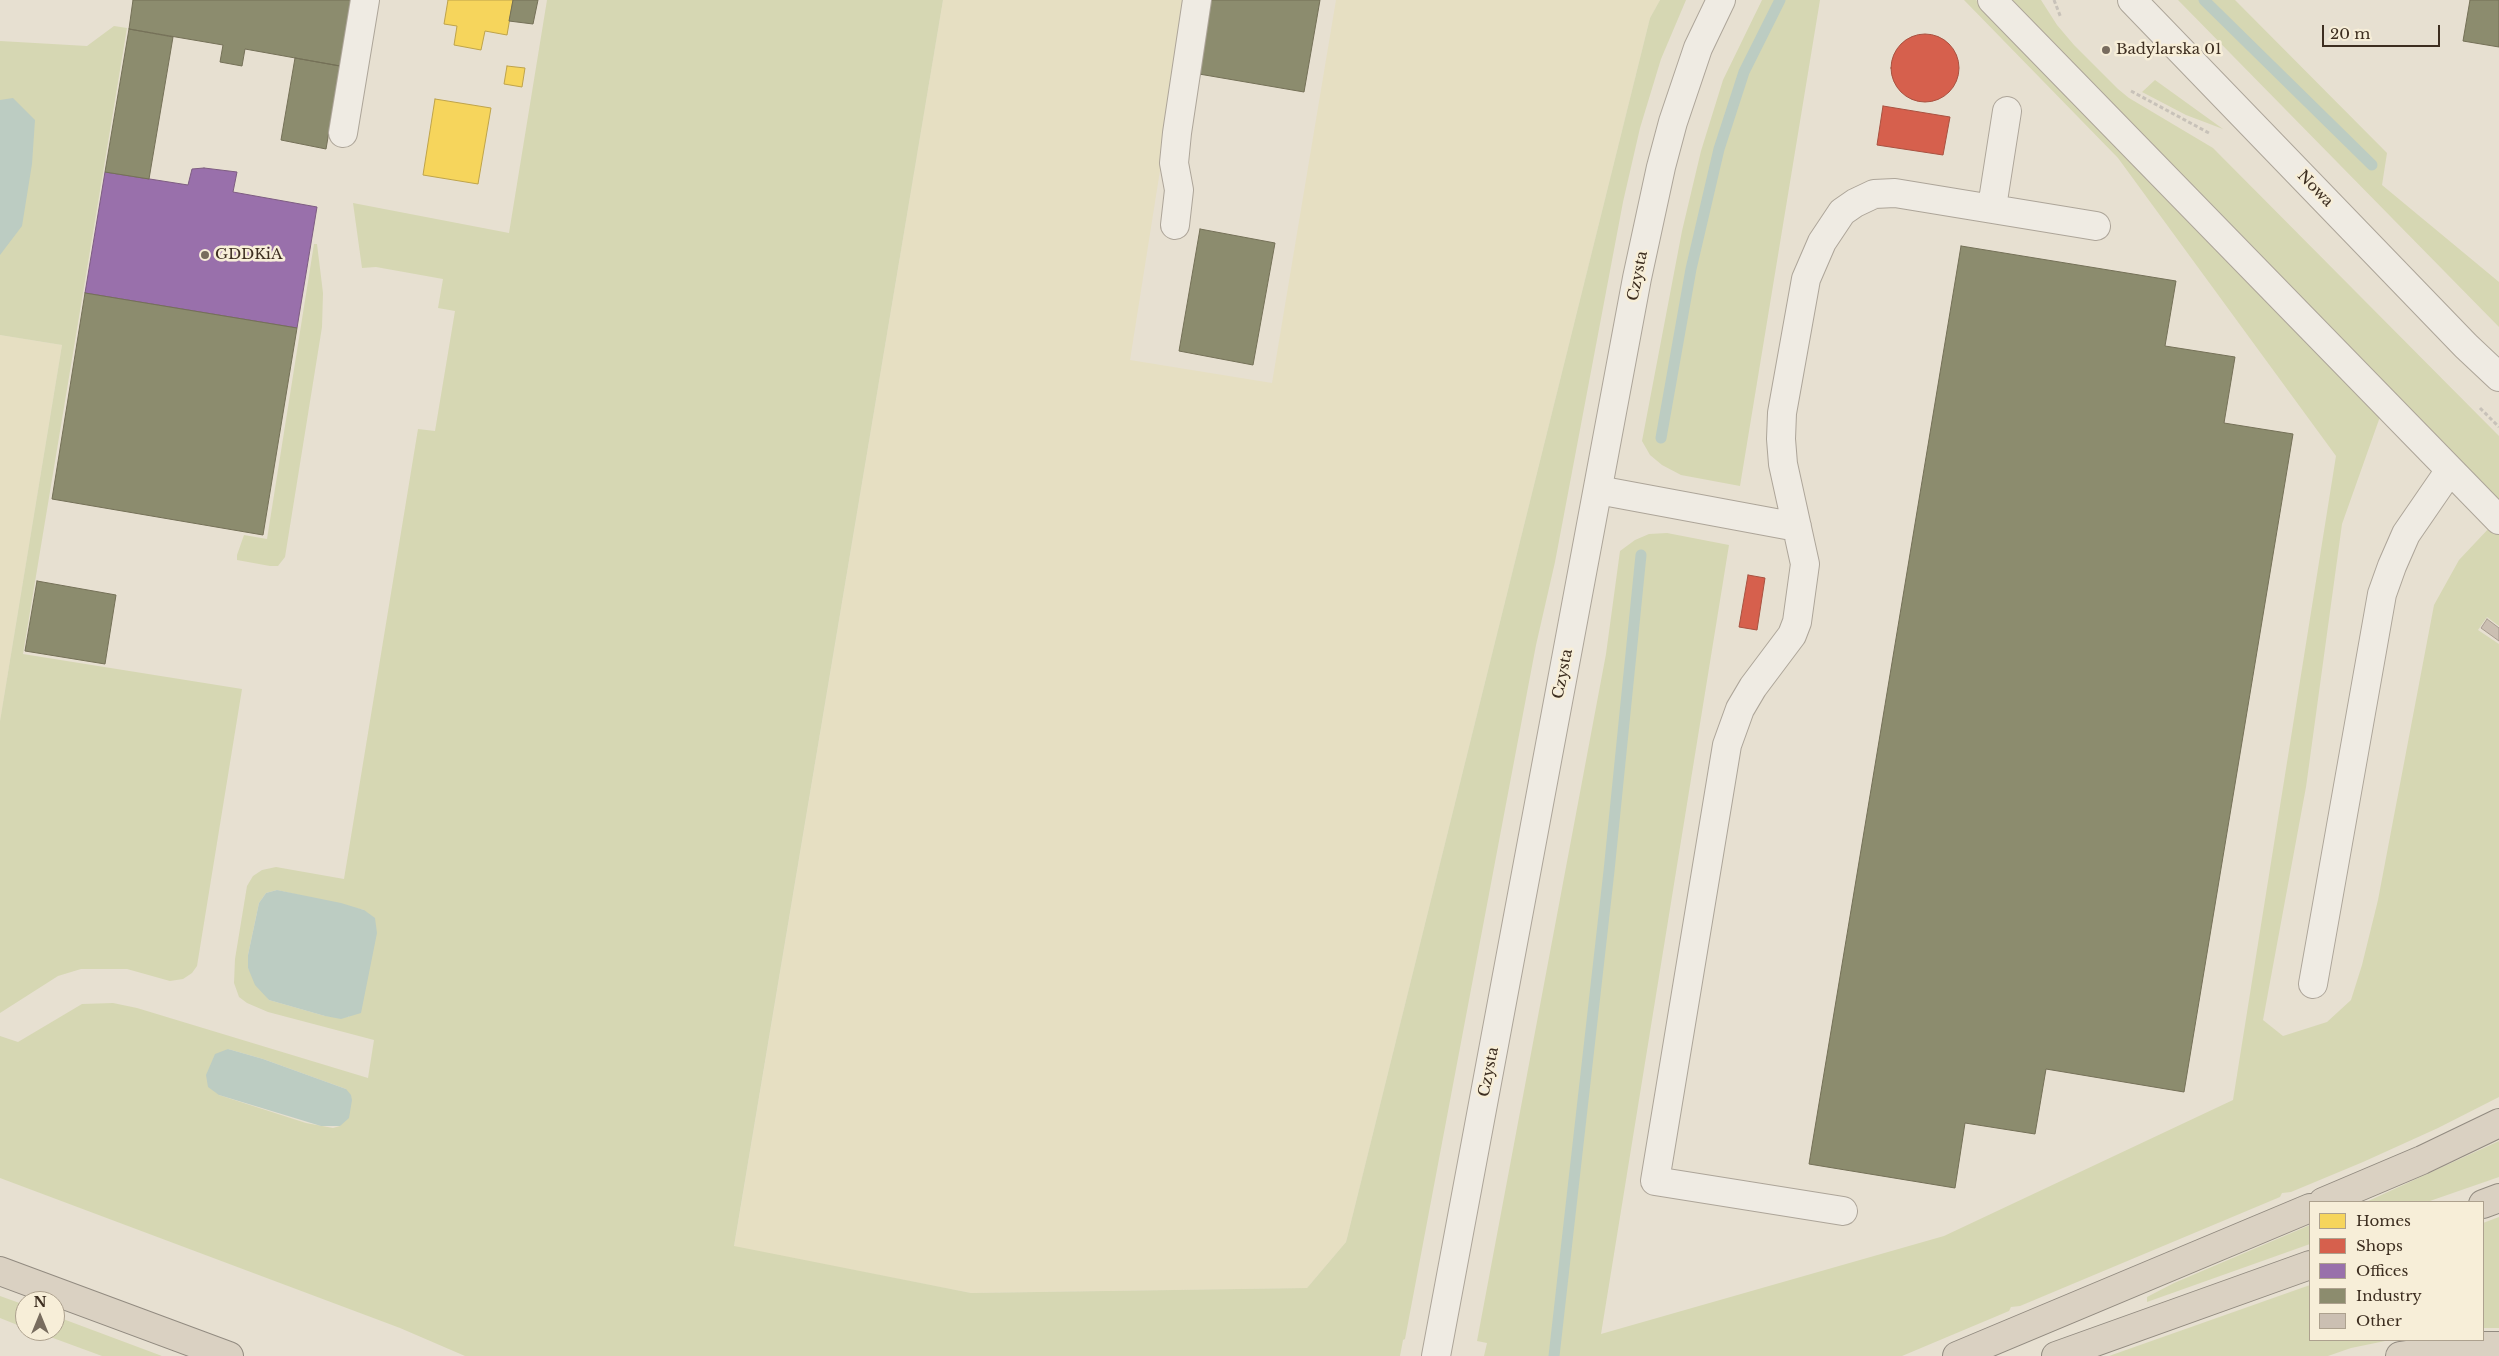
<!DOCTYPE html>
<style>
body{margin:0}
#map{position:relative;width:2499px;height:1356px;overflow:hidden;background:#e7e0d1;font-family:"Libre Baskerville",serif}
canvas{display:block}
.legend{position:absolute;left:2309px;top:1201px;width:175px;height:140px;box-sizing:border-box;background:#f7eed8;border:1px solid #ada18e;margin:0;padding:6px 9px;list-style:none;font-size:15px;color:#3d2e20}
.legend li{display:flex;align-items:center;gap:10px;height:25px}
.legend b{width:25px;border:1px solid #ada18e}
.north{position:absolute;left:15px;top:1291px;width:50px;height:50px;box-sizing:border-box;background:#f7eed8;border:1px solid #ada18e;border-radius:50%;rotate:0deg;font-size:14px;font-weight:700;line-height:20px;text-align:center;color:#3d2e20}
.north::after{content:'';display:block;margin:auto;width:18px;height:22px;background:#786c5e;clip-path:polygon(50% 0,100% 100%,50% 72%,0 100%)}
.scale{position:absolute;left:2322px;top:25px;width:118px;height:22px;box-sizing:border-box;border:2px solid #3d2e20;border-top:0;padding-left:6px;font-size:15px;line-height:18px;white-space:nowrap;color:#3d2e20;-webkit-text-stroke:4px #f7eed8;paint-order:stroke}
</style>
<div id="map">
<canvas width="2499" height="1356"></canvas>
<ul class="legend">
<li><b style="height:14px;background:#f6d55c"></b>Homes</li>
<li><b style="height:14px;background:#d6604d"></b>Shops</li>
<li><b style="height:14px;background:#9970ab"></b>Offices</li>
<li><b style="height:14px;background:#8c8c6e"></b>Industry</li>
<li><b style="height:14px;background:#cbbfb2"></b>Other</li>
</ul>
<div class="north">N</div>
<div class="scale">20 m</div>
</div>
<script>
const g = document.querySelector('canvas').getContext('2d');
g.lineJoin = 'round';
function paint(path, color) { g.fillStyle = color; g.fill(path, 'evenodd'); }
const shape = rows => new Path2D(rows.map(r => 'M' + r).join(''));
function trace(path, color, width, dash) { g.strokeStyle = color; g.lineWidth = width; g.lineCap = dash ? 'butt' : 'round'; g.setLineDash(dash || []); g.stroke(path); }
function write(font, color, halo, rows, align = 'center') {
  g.font = font + ' "Libre Baskerville",serif'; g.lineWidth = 5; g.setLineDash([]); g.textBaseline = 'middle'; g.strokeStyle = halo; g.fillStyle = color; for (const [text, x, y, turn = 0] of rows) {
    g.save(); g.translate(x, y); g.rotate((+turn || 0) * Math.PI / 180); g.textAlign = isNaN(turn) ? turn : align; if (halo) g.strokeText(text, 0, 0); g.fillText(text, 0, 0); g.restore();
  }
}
paint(shape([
 [943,0,1187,0,1130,360,1272,383,1336,0,1660,0,1650,18,1346,1242,1307,1288,971,1293,734,1247],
 [0,335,62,345,0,721]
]), '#e6dfc2');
paint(shape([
 [547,0,943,0,734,1246,971,1293,1307,1288,1346,1242,1650,18,1660,0,1686,0,1661,59,1640,128,1623,202,1555,562,1536,645,1405,1339,1403,1340,1400,1356,465,1356,400,1328,0,1178,0,1036,18,1042,82,1004,113,1003,137,1008,368,1078,374,1040,268,1012,247,1003,239,997,234,983,235,959,247,886,253,876,262,870,276,867,344,879,418,429,435,431,455,311,438,308,443,279,376,267,362,268,353,203,509,233],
 [277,890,364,910,349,1017,325,1016,269,1000,248,968,248,955,259,903,266,893],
 [228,1049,263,1059,346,1089,340,1126,333,1128,306,1123,219,1095],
 [1762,0,1820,0,1740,486,1681,475,1662,465,1650,455,1642,441,1682,231,1701,151,1723,80],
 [1964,0,1976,0,2123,148,2381,414,2342,524,2306,787,2263,1020,2283,1036,2327,1022,2351,1000,2362,965,2378,900,2434,605,2459,560,2491,526,2499,534,2499,626,2487,617,2478,630,2499,644,2499,1097,2438,1128,2363,1162,2291,1192,2282,1193,2280,1197,2020,1306,2011,1307,2009,1311,1902,1356,1484,1356,1487,1343,1477,1341,1606,654,1620,551,1635,540,1649,534,1667,533,1729,545,1601,1334,1944,1236,2233,1100,2336,456,2118,158],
 [2006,0,2041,0,2057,25,2074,45,2118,89,2129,98,2213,148,2499,436,2499,505],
 [2178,0,2235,0,2387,153,2382,185,2499,282,2499,327],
 [114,26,127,28,23,654,242,689,197,966,192,973,183,979,170,981,127,969,81,969,58,976,0,1013,0,721,62,345,0,335,0,41,87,46],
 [2155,80,2223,129,2186,115,2142,92],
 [314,244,317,244,323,293,322,327,285,557,278,566,270,566,237,560,237,555,244,535,267,539],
 [2499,1141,2499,1177,2427,1202,2366,1202],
 [2499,1217,2499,1328,2483,1328,2483,1223],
 [2310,1225,2310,1244,2147,1302,2147,1297,2174,1283],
 [2310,1285,2310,1340,2390,1340,2351,1348,2328,1356,2109,1356],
 [0,1296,25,1305,25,1328,0,1318],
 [55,1316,162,1356,102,1356,34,1331,55,1331]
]), '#d6d7b3');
paint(shape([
 [13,98,35,120,32,164,22,226,0,255,0,100],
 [277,890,341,903,364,910,375,918,377,933,361,1013,341,1019,325,1016,269,1000,255,985,248,968,248,955,259,903,266,893],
 [228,1049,263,1059,346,1089,351,1095,352,1100,349,1118,340,1126,321,1126,219,1095,208,1087,206,1075,215,1054]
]), '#bcccc2');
const homes = shape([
 [448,0,513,0,507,35,485,31,481,50,454,45,457,26,444,24,448,0],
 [507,66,525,68,522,87,504,84,507,66],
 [435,99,491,108,478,184,423,175,435,99]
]);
paint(homes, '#f6d55c');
trace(homes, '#bea34a', 1);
const shops = shape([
 '1891 68a34 34 0 1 1 68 0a34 34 0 1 1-68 0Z',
 [1883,106,1950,117,1943,155,1877,145,1883,106],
 [1748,575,1765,578,1757,630,1739,627,1748,575]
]);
paint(shops, '#d6604d');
trace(shops, '#a85140', 1);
const offices = shape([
 [204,168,237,172,233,192,317,207,297,328,85,293,105,172,188,185,192,169,204,168]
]);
paint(offices, '#9970ab');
trace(offices, '#7d5c81', 1);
const industry = shape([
 [133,0,351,0,340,66,245,49,242,66,220,62,223,45,129,29,133,0],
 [513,0,538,0,533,24,509,21,513,0],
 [1211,0,1320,0,1304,92,1199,74,1211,0],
 [2470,0,2499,0,2499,47,2463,41,2470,0],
 [129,29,173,37,149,179,105,172,129,29],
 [295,58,340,66,326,149,281,140,295,58],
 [1200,229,1275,243,1253,365,1179,351,1200,229],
 [1961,246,2176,281,2165,346,2235,357,2224,423,2293,434,2184,1092,2046,1069,2035,1134,1965,1123,1955,1188,1809,1164,1961,246],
 [85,293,297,328,263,535,52,499,85,293],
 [37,581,116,595,105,664,25,651,37,581]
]);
paint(industry, '#8c8c6e');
trace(industry, '#747057', 1);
trace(shape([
 [2204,0,2372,165],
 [1661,438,1691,269,1719,149,1744,72,1780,0],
 [1554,1356,1609,871,1641,555]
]), '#bcccc2', 11);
const building = shape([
 [2487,619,2499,628,2499,641,2481,628,2487,619]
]);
paint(building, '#cbbfb2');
trace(building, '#a89c90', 1);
const minor = shape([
 [1992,0,2499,520],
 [2132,0,2466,346,2499,377],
 [343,133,365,0],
 [1992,207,2007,111],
 [1175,225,1179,190,1174,163,1177,133,1197,0],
 [1598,490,1797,527],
 [2313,984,2382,594,2392,566,2406,534,2450,470],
 [1843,1211,1655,1181,1727,745,1740,709,1753,687,1792,635,1797,622,1805,564,1783,464,1781,439,1782,413,1806,279,1822,242,1842,212,1855,203,1874,194,1895,193,2096,226],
 [1436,1356,1637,278,1661,167,1673,122,1698,48,1721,0]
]);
const highway = shape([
 [2323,1202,2422,1160,2499,1123],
 [2483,1204,2499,1198],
 [0,1271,229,1356],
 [1957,1356,2310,1208],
 [2056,1356,2310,1265],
 [2400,1356,2465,1346,2499,1346]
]);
trace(minor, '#ada599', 30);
trace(highway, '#928b80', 30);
trace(shape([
 [2054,0,2061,18],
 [2131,91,2209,133],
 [2480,408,2499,427]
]), '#c8c2b9', 3, [4, 2.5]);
trace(minor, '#efebe3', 28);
trace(highway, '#dad1c2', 28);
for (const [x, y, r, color] of [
 [2106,50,5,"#786c5e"],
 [205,255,5,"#786c5e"]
]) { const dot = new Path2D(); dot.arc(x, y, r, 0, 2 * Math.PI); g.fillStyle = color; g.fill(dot); trace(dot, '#f7eed8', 2); }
write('15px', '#3d2e20', '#f7eed8', [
 ["Badylarska 01",2116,50],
 ["GDDKiA",215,255]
], 'left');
write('15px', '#3d2e20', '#f7eed8', [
 ["Nowa",2315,189,46],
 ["Czysta",1638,276,-79],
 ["Czysta",1563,674,-79],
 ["Czysta",1489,1072,-79]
]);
</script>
